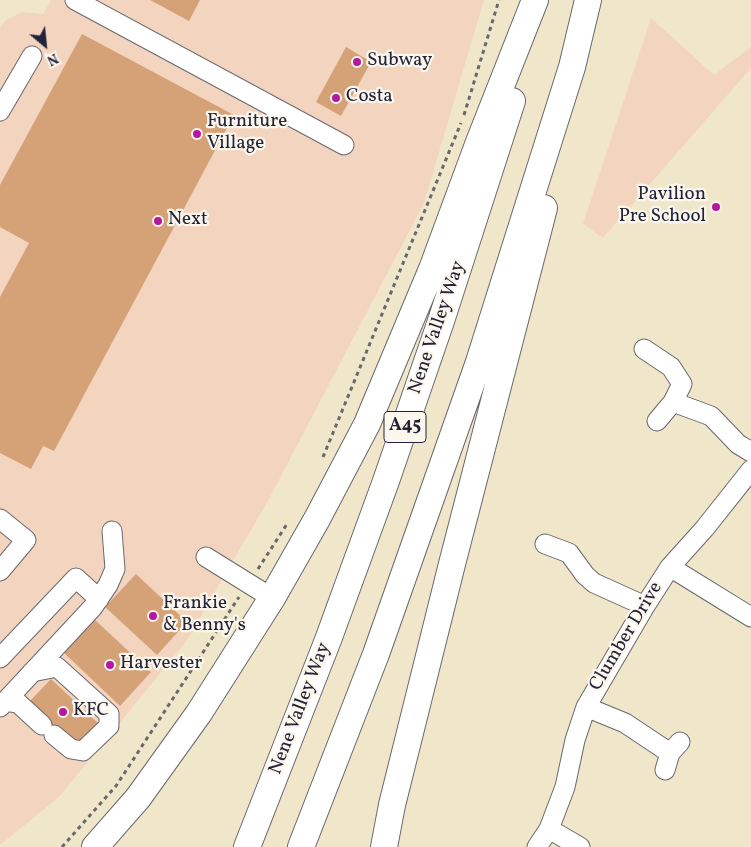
<!DOCTYPE html>
<style>
body{margin:0}
#map{position:relative;width:751px;height:847px;overflow:hidden;background:#f0e7cb;font-family:Vollkorn,serif}
canvas{display:block}
.north{position:absolute;left:20px;top:20px;width:50px;height:50px;-webkit-text-stroke:4px #fbf7ec;paint-order:stroke;rotate:152deg;font-size:14px;font-weight:700;line-height:20px;text-align:center;color:#22223b}
.north::after{content:'';display:block;margin:auto;width:18px;height:22px;background:#22223b;clip-path:polygon(50% 0,100% 100%,50% 72%,0 100%)}
</style>
<div id="map">
<canvas width="751" height="847"></canvas>
<div class="north">N</div>
</div>
<script>
const g = document.querySelector('canvas').getContext('2d');
g.lineJoin = 'round';
function paint(path, color) { g.fillStyle = color; g.fill(path, 'evenodd'); }
const shape = rows => new Path2D(rows.map(r => 'M' + r).join(''));
function trace(path, color, width, dash) { g.strokeStyle = color; g.lineWidth = width; g.lineCap = dash ? 'butt' : 'round'; g.setLineDash(dash || []); g.stroke(path); }
function write(font, color, halo, rows, align = 'center') {
  g.font = font + ' Vollkorn,serif'; g.lineWidth = 4.5; g.setLineDash([]); g.textBaseline = 'middle'; g.strokeStyle = halo; g.fillStyle = color; for (const [text, x, y, turn = 0] of rows) {
    g.save(); g.translate(x, y); g.rotate((+turn || 0) * Math.PI / 180); g.textAlign = isNaN(turn) ? turn : align; if (halo) g.strokeText(text, 0, 0); g.fillText(text, 0, 0); g.restore();
  }
}
paint(shape([
 [51,0,484,0,424,203,269,499,185,643,59,797,0,845,0,28,6,20,22,12,43,14],
 [651,18,714,75,751,47,751,68,603,238,583,224]
]), '#f3d4bf');
paint(shape([
 [150,0,200,0,189,21],
 [82,34,234,115,54,451,43,446,31,469,0,453,0,297,29,243,0,227,0,185],
 [346,47,371,62,341,116,316,102],
 [136,574,187,622,157,655,105,607],
 [94,619,151,672,120,706,63,652],
 [51,679,98,723,77,745,50,740,39,729,49,718,30,701]
]), '#d5a278');
const minor = shape([
 [75,0,344,145],
 [0,111,32,56],
 [644,349,671,367,682,384,673,402,657,421],
 [673,402,711,416,738,444,751,452],
 [0,519,26,540,0,571],
 [545,544,569,553,585,575,594,583,645,606],
 [206,557,272,598],
 [670,567,751,617],
 [0,658,76,578,99,599],
 [32,672,57,667,109,714,109,726,83,751,71,749,54,735],
 [5,701,18,703,42,725],
 [0,707,93,607,108,585,115,569,112,531],
 [586,707,625,723,670,753],
 [665,770,670,753,680,742],
 [549,829,580,847],
 [537,847,549,829,565,787,575,740,586,707,645,606,670,567,705,528,751,470]
]);
const highway = shape([
 [95,847,138,798,199,713,272,598,317,519,367,424,432,269,479,142,535,0],
 [247,847,328,640,386,481,441,321,512,101],
 [301,847,376,654,479,362,572,67,588,0],
 [384,847,392,805,452,564,544,208]
]);
trace(minor, '#6a676d', 21);
trace(highway, '#6a676d', 28);
trace(shape([
 [464,115,499,0],
 [323,457,461,123],
 [258,569,287,524],
 [62,847,116,786,239,597]
]), '#6a676d', 3, [4, 4]);
trace(minor, '#fff', 19);
trace(highway, '#fff', 26);
for (const [x, y, r, color] of [
 [357,62,5,"#b5179e"],
 [336,98,5,"#b5179e"],
 [197,134,5,"#b5179e"],
 [716,207,5,"#b5179e"],
 [158,221,5,"#b5179e"],
 [153,616,5,"#b5179e"],
 [110,665,5,"#b5179e"],
 [63,712,5,"#b5179e"]
]) { const dot = new Path2D(); dot.arc(x, y, r, 0, 2 * Math.PI); g.fillStyle = color; g.fill(dot); trace(dot, '#fbf7ec', 2); }
for (const [x, y, w] of [
 [405,427,42]
]) { const box = new Path2D(); box.roundRect(x - w / 2, y - 15.5, w, 31, 4); g.fillStyle = '#fbf7ec'; g.fill(box); trace(box, '#22223b', 1); }
write('bold 18px', '#22223b', null, [
 ["A45",405,427]
]);
write('19px', '#22223b', '#fbf7ec', [
 ["Subway",367,62],
 ["Costa",346,98],
 ["Furniture",207,123],
 ["Village",207,145],
 ["Pavilion",706,196,"right"],
 ["Pre School",706,218,"right"],
 ["Next",168,221],
 ["Frankie",163,605],
 ["& Benny's",163,627],
 ["Harvester",120,665],
 ["KFC",73,712]
], 'left');
write('19px', '#22223b', '#fbf7ec', [
 ["Nene Valley Way",438,328,-71],
 ["Clumber Drive",627,637,-59],
 ["Nene Valley Way",301,709,-69]
]);
</script>
